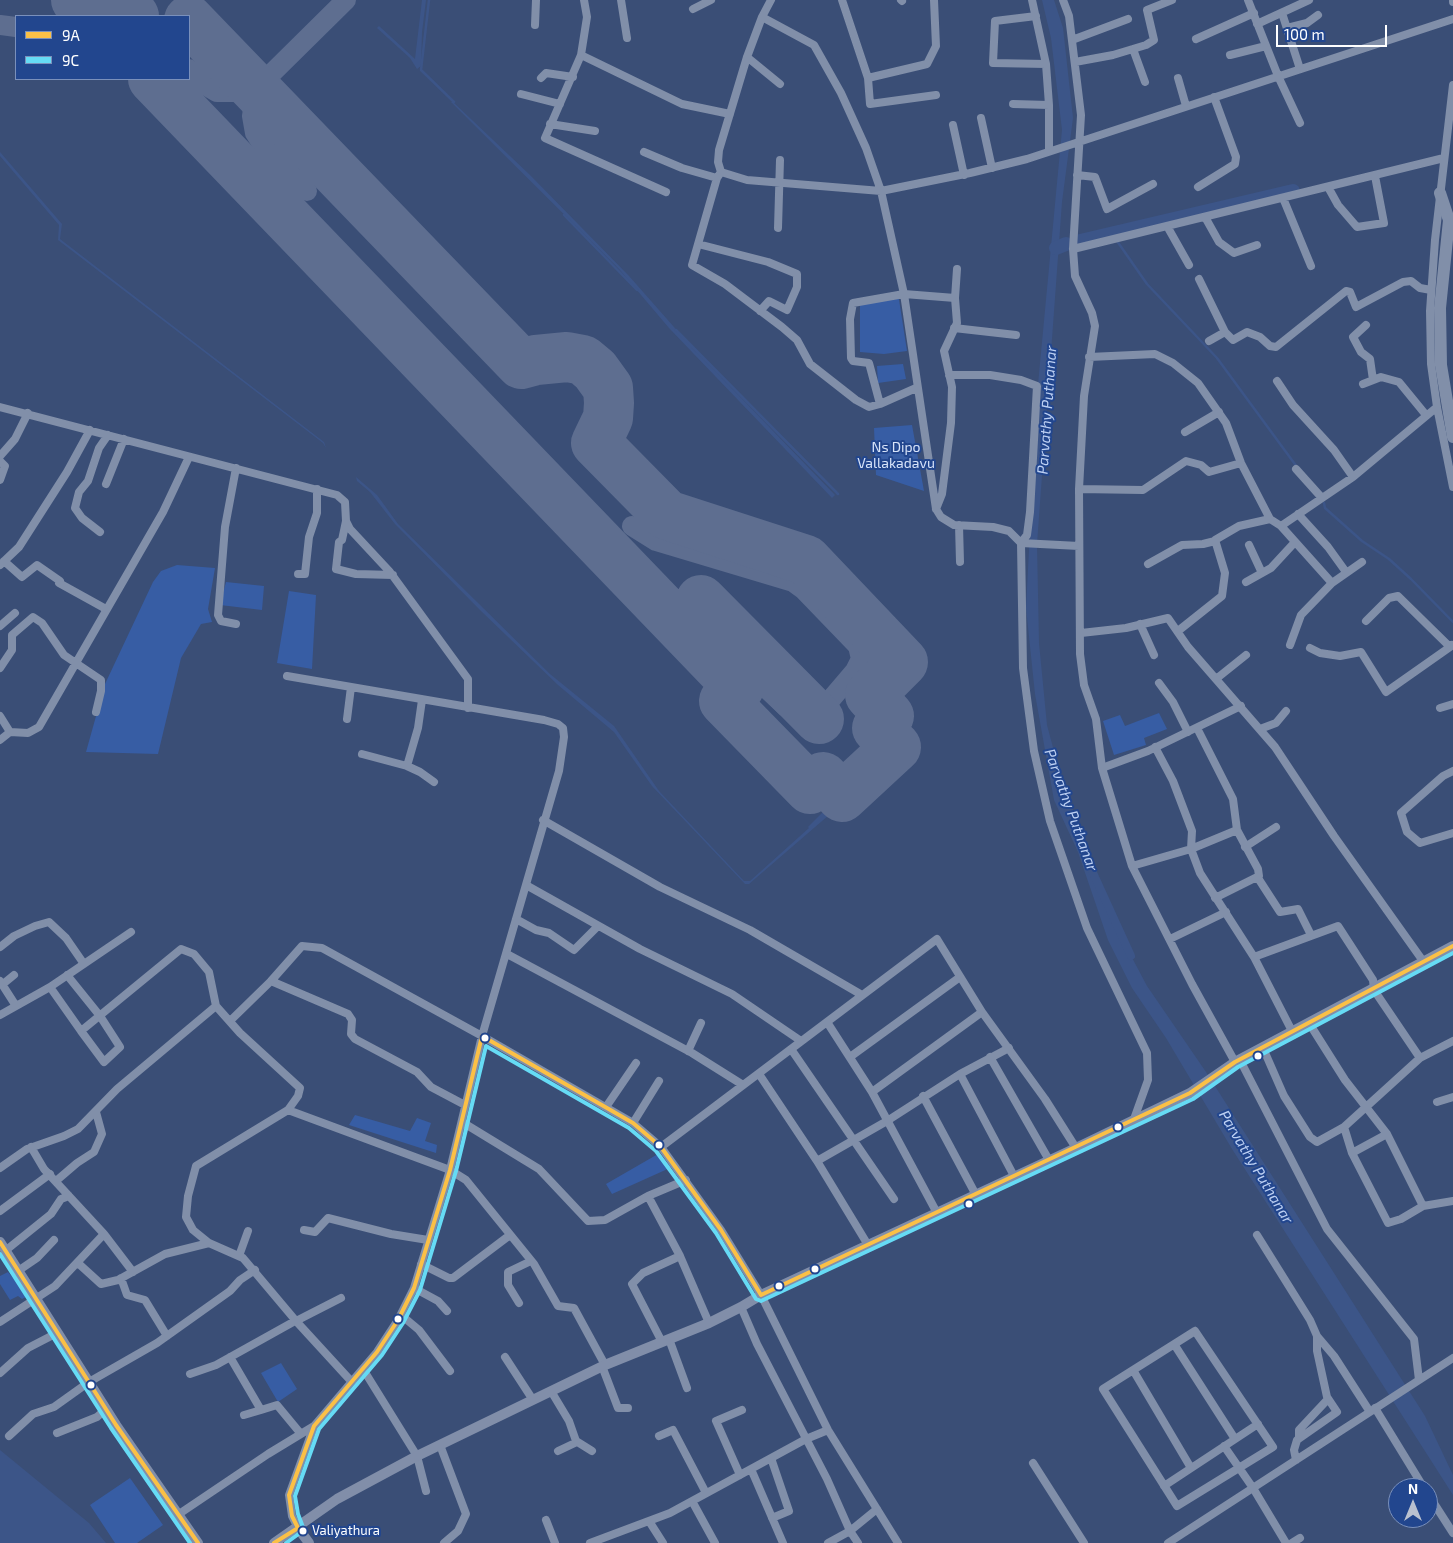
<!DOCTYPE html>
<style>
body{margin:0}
#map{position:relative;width:1453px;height:1543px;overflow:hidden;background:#3a4e76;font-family:"Exo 2",sans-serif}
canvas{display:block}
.legend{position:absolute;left:15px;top:15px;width:175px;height:65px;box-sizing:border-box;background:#22468e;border:1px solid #7a90bb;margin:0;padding:6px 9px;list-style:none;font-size:15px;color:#fff}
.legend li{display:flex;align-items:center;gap:10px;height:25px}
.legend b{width:25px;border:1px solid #7a90bb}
.north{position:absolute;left:1388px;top:1478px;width:50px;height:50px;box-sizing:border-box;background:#22468e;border:1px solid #7a90bb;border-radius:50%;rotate:0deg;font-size:14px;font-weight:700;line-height:20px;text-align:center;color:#fff}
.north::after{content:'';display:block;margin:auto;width:18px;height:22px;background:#bac1cf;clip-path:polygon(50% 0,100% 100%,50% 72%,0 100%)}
.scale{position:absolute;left:1276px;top:25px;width:111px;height:22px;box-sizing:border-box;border:2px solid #fff;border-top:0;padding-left:6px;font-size:15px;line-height:18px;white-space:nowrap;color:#fff;-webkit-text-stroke:4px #22468e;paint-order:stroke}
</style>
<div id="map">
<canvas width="1453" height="1543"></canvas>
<ul class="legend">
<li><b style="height:6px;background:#fbc046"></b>9A</li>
<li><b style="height:6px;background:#66dbf5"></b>9C</li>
</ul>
<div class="north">N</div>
<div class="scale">100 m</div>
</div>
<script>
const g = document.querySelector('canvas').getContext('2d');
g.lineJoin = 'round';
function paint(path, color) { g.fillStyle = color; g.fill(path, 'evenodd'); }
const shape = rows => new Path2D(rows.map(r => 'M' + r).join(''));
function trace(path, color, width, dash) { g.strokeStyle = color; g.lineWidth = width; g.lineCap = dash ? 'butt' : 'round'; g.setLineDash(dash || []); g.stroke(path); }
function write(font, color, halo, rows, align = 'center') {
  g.font = font + ' "Exo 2",sans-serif'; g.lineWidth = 4; g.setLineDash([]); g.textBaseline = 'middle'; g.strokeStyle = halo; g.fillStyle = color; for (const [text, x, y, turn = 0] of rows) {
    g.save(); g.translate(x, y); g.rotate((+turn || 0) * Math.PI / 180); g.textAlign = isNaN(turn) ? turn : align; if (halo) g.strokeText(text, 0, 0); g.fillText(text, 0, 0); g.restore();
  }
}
paint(shape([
 [898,293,907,351,884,354,860,352,860,300],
 [903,364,906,379,878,383,877,366],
 [912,425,924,491,876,475,874,428],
 [177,565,215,568,208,609,212,622,201,624,181,658,158,754,86,752,105,684,153,582,161,571],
 [226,582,264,586,262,610,220,605],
 [289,591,316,595,312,669,277,663],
 [1159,713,1167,729,1144,738,1146,745,1114,755,1103,721,1120,715,1125,726],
 [355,1115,410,1131,417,1118,431,1123,425,1141,437,1145,436,1153,349,1125],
 [658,1154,672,1167,612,1194,606,1184],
 [8,1272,28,1296,22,1299,18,1296,10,1300,0,1284,0,1276],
 [281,1363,297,1389,278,1402,261,1373],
 [130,1478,163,1525,137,1543,115,1543,90,1505]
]), '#375da4');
paint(shape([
 [422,0,426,0,422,32,421,66,417,69,410,58,377,28,379,26,415,59],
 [1042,0,1054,0,1063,28,1073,118,1062,202,1037,544,1039,643,1047,725,1076,834,1110,916,1147,986,1206,1072,1425,1416,1453,1475,1453,1495,1232,1149,1166,1038,1132,988,1108,940,1078,852,1054,800,1035,694,1026,608,1037,395,1062,130,1051,38],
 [451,102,453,102,530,175,629,276,689,344,835,495,832,498,669,328,619,269],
 [0,152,62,224,60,239,324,442,326,448,323,443,58,240,59,225,0,156],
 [356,477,377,495,398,524,550,674,614,726,659,791,744,881,750,881,809,828,808,827,825,810,829,815,749,884,745,884,652,786,614,732,558,685,481,611,395,524,370,492,357,481],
 [0,1450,89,1523,106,1543,0,1543]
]), '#3c5588');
trace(shape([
 [429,0,421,70,454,102],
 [564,215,637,290],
 [1109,234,1112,235],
 [1117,241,1147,284,1217,358,1297,467],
 [676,330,838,494],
 [1324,503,1325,508,1362,541,1389,559,1411,579,1453,622]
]), '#3c5588', 2.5);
trace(shape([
 [1068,808,1089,864,1131,956]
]), '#3c5588', 8);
trace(shape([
 [1076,242,1293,191],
 [1056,248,1066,244]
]), '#3c5588', 14);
trace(shape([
 [118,0,120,16],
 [0,25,16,27],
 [189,69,205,85,217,92,234,92,252,87,269,76,346,0],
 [268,78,258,91,254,103,252,116,255,133,262,144,307,191],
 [632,526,656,541,793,582,804,590,858,646,861,659,855,671,826,705,812,715,801,715,786,707,769,691,741,642,732,629]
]), '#5e6e90', 20);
trace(shape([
 [76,0,92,16],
 [119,0,134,16],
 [153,79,739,688,724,701,810,789,823,777,842,797,896,747,877,728,889,716,870,695,903,662,806,560,667,515,596,443,608,418,609,403,608,388,595,370,583,360,567,357,536,360,521,364,189,20],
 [701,600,819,719]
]), '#5e6e90', 50);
trace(shape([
 [584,0,587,17,581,55,545,138,666,192],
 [621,0,627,38],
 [771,0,762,17,747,57,719,150,718,162,721,172,747,180,881,191,904,294,936,509,941,517,954,525,993,527,1009,531,1021,543,1023,668,1034,751,1050,821,1087,928,1147,1053,1148,1080,1134,1119],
 [842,0,868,78,870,104,936,95],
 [901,0,902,1],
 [1032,0,1046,64,1049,105,1049,151],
 [1063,0,1069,16,1081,115,1073,249,1075,276,1092,313,1095,326,1084,396,1079,489,1080,654,1084,685,1096,719,1102,768,1132,866,1192,984,1235,1062],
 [1248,0,1278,76,1300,123],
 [1453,0,1453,2],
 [693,9,711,0],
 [1282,13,1300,69],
 [1036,16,995,21,993,63,1046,64],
 [762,17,814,45,841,93,866,148,881,191,970,173,1027,159,1453,19],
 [1257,24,1309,0],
 [535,25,536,0],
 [1287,28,1307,23,1318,15],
 [1196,39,1254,13],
 [1072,40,1128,19],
 [1133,49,1145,82],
 [581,55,682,104,730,114],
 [1230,55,1266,46],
 [747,57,780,84],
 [1075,62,1113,55,1146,45,1154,40,1147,10,1172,0],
 [541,78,546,73,573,77],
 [868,78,927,64,936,46,934,0],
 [1178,78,1186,106],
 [1453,85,1435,240,1430,311,1431,364,1437,407,1453,487],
 [521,94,560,104],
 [1013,104,1049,105],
 [981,118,992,168],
 [550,124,595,131],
 [953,125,964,175],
 [644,152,682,168,717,178],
 [721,172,717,178,692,265,725,284,782,327,797,340,810,364,856,400,869,407,880,404,916,388],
 [1077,175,1095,177,1107,209,1153,184],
 [1198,187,1235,164,1236,157,1214,97],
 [1328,187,1338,205,1357,227,1384,223,1375,176],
 [1283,198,1311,266],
 [1205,217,1219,242,1234,253,1257,245],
 [1167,226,1189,265],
 [778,228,780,160],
 [698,244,768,262,797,274,797,287,787,310,769,301,760,311],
 [1073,249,1444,158],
 [1199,279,1225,332],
 [955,298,957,269],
 [1366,325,1353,337,1361,352,1370,359,1373,380],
 [954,328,1016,335],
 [1209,341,1225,332,1233,340,1247,332,1260,337,1270,346,1276,347,1346,291,1350,292,1356,307,1403,282,1411,281,1420,288,1431,290],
 [1089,357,1155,354,1173,363,1198,383,1226,423,1241,463,1270,519,1281,526,1332,583],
 [949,375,990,375,1021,380,1037,386,1030,512,1027,535,1021,543],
 [1277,381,1293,405,1334,450,1353,477],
 [1363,384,1381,377,1399,382,1426,415],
 [880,404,869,363,853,361,851,358,850,319,853,303,904,294,955,298,957,323,944,351,952,387,951,423,942,494,936,509],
 [0,407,337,495,345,502,346,521,350,529,390,572,468,679,468,708],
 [1185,432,1219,412],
 [0,456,15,439,28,413],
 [0,461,5,466,0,480],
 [236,468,225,527,218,615,221,621,236,624],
 [1296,469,1322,498],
 [106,484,124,439],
 [1079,489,1143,490,1186,461,1201,465,1209,472,1241,463],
 [1298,514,1328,547,1346,572],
 [346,521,342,540,339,542,336,569,356,574,393,575],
 [959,525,960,562],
 [1281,526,1353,477,1437,407],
 [100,532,82,518,75,508,79,492,88,481,99,448,108,435],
 [1021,543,1079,546],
 [1249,545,1262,573],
 [4,561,22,577,37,565,60,581,59,583,106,609],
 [1148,564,1182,545,1203,544,1215,541],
 [0,565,19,547,67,472,90,430],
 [298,574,305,574,309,537,317,513,317,489],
 [1246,582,1271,568,1295,542],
 [1366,621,1389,598,1398,596,1450,647,1452,645],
 [1140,624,1154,655],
 [0,626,15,613],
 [1178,631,1222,596,1225,573,1215,540,1239,526,1270,519],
 [1081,633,1126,628,1168,618,1188,647,1275,747,1334,836,1423,961],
 [1290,645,1301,615,1332,583,1362,562],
 [1310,648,1320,653,1340,656,1361,652,1386,692,1450,647],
 [0,668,12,650,12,635,33,617,42,623,64,655,101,680,101,691,96,712],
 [287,676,544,720,558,724,563,728,564,737,559,771,482,1036,450,1170,414,1288,398,1320,377,1352,314,1426,289,1495,292,1516,298,1528],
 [1216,679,1246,655],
 [1159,683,1173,702,1188,732],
 [422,700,418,728,407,766,420,772,434,782],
 [1440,708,1453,704],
 [0,716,10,732],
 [347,719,351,687],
 [1260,729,1276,723,1286,711],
 [0,740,10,732,28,733,39,727,163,512,189,457],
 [1155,747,1173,781,1192,831,1191,849,1200,873,1254,957,1293,1033],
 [362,754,407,766],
 [1102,768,1148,751,1241,706],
 [1453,771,1443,776,1401,813,1407,832,1420,843,1453,833],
 [543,820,660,887,750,930,862,995],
 [1245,847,1276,827],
 [1132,866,1191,849,1237,830,1233,799,1197,728],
 [1258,878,1280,912,1298,909,1311,935],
 [526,885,640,949,732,994,801,1041],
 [1215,898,1259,876,1258,869,1237,830],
 [516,919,536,930,549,933,574,950,598,926],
 [1170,939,1226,912],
 [0,947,14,936,35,926,49,922,66,938,84,964],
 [507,954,692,1053,743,1085],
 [1254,957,1338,926,1373,980,1374,990,1420,1058],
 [67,975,100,1016,120,1047,104,1062,81,1031],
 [0,981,16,1006],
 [3,984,14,975],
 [50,987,81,1031,181,949,194,954,209,972,216,1006,240,1033,300,1088,298,1096,288,1110,196,1166,188,1196,186,1217,193,1230,209,1243,243,1258,296,1321,351,1381],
 [0,1015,50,987,131,932],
 [230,1021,271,981],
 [827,1022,872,1092,937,1213],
 [1309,1023,1345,1080,1387,1134,1423,1206],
 [1263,1048,1284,1096,1310,1137,1317,1142,1344,1127,1420,1058,1453,1041],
 [791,1049,894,1199],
 [688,1051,701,1023],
 [850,1057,960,977],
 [990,1057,1049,1160],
 [1240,1060,1327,1229,1414,1339,1419,1380],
 [759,1074,817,1161,868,1245],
 [960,1074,1014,1176],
 [872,1092,982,1012],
 [923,1096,976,1195],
 [1437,1102,1453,1097],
 [465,1105,431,1087,417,1072,355,1039,351,1034,352,1020,348,1014,271,981,302,946,322,948,482,1036,633,1123,661,1147,721,1230,761,1295,828,1430,898,1543],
 [606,1107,636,1063],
 [288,1110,450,1170,466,1180,534,1264,558,1306,574,1308,605,1365],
 [462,1122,539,1169,588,1221,605,1220,648,1196,686,1180],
 [633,1123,659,1081],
 [1344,1127,1352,1153,1388,1223,1401,1219,1423,1206,1453,1201],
 [31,1147,44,1169,104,1234,133,1272],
 [661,1147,937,939,982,1012,1045,1099,1076,1148],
 [1352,1153,1387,1134],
 [817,1161,887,1121,960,1074,1009,1048],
 [0,1168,27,1149,64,1136,78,1129,117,1089,216,1006],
 [56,1181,77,1163,94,1152,102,1134,96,1112],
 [648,1196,680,1256,709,1323],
 [0,1211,50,1174],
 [304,1230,315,1232,328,1218,391,1234,428,1240],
 [1257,1235,1310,1320,1317,1336,1317,1351,1327,1397,1337,1412,1297,1440,1294,1450,1296,1460],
 [5,1251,51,1214,61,1199,69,1196],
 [239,1256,248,1231],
 [79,1264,101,1284,118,1280,165,1254,209,1243],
 [421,1264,449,1278,453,1278,510,1235],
 [18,1271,37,1258,54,1240],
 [121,1278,127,1295,145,1300,167,1336],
 [414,1288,438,1301,447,1311],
 [519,1303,508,1285,508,1272,531,1261],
 [741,1307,757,1344,827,1479,850,1531,858,1543],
 [401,1315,419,1330,450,1371],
 [296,1321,341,1298],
 [0,1322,55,1286,104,1234],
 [1195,1331,1273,1447,1177,1506,1103,1389,1195,1331],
 [1317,1336,1334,1356,1370,1412],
 [669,1339,687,1388],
 [662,1342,632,1284,643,1273,680,1256],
 [1174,1344,1235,1439],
 [230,1357,261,1410,277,1405,301,1434],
 [505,1357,533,1400],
 [602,1366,618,1408,628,1408],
 [363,1369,417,1456,426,1491],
 [1133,1370,1191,1468],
 [0,1373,28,1348,57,1333],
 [190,1374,216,1365,295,1321],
 [551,1391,569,1421,576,1441,592,1451],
 [1375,1408,1424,1488],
 [244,1415,261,1410],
 [57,1433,97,1417,106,1409],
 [9,1436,33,1414,54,1407,89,1382,157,1343,230,1291,240,1280,255,1270],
 [659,1436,673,1430,706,1493],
 [1299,1438,1299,1430,1328,1399],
 [440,1445,466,1514,458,1531,444,1543],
 [1224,1446,1253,1488,1286,1543],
 [558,1451,577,1442],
 [771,1458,789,1511,772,1518],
 [1033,1463,1084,1543],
 [751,1469,783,1543],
 [740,1475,716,1421,742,1410],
 [1164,1486,1258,1424],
 [1428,1494,1453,1533],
 [692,1501,715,1543],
 [179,1514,268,1454,314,1426],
 [546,1520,555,1543],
 [649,1521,663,1543],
 [590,1543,670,1513,806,1439,828,1430],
 [828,1543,850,1531,877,1509],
 [1168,1543,1453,1358],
 [1292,1543,1300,1538]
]), '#818fa9', 8);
trace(shape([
 [0,1242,116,1425,198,1543],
 [298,1528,309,1543],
 [274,1543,337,1499,417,1456,605,1365,709,1323,741,1307,761,1295,1076,1148,1190,1093,1235,1062,1453,946]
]), '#818ea9', 10);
trace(shape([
 [1440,193,1449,220,1440,308,1441,365,1453,437]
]), '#818fa9', 12);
trace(shape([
 [0,1242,116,1425,198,1543],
 [274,1543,298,1528,292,1516,289,1495,314,1426,377,1352,398,1320,414,1288,450,1170,482,1036,633,1123,661,1147,721,1230,761,1295,1190,1093,1235,1062,1453,946]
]), '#fbc046', 4);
trace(shape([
 [0,1254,111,1428,190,1543],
 [286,1543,304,1530,298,1514,295,1496,319,1429,382,1355,403,1323,420,1290,456,1171,486,1046,629,1128,656,1151,716,1233,756,1299,761,1301,1193,1099,1238,1067,1453,953]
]), '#66dbf5', 4);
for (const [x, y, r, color] of [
 [485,1038,4.5,"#fff"],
 [1258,1056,4.5,"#fff"],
 [1118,1127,4.5,"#fff"],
 [659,1145,4.5,"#fff"],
 [969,1204,4.5,"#fff"],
 [815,1269,4.5,"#fff"],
 [779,1286,4.5,"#fff"],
 [398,1319,4.5,"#fff"],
 [91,1385,4.5,"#fff"],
 [303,1531,4.5,"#fff"]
]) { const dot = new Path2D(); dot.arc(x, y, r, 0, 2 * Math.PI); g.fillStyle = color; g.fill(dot); trace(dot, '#22468e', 2); }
write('13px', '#fff', '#22468e', [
 ["Valiyathura",312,1531]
], 'left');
write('14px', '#d7e3f9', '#22468e', [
 ["Ns Dipo",896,447],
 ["Vallakadavu",896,463]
]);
write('italic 15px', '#bdd0f3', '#22468e', [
 ["Parvathy Puthanar",1047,410,-86],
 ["Parvathy Puthanar",1071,810,70],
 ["Parvathy Puthanar",1256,1167,59]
]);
</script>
